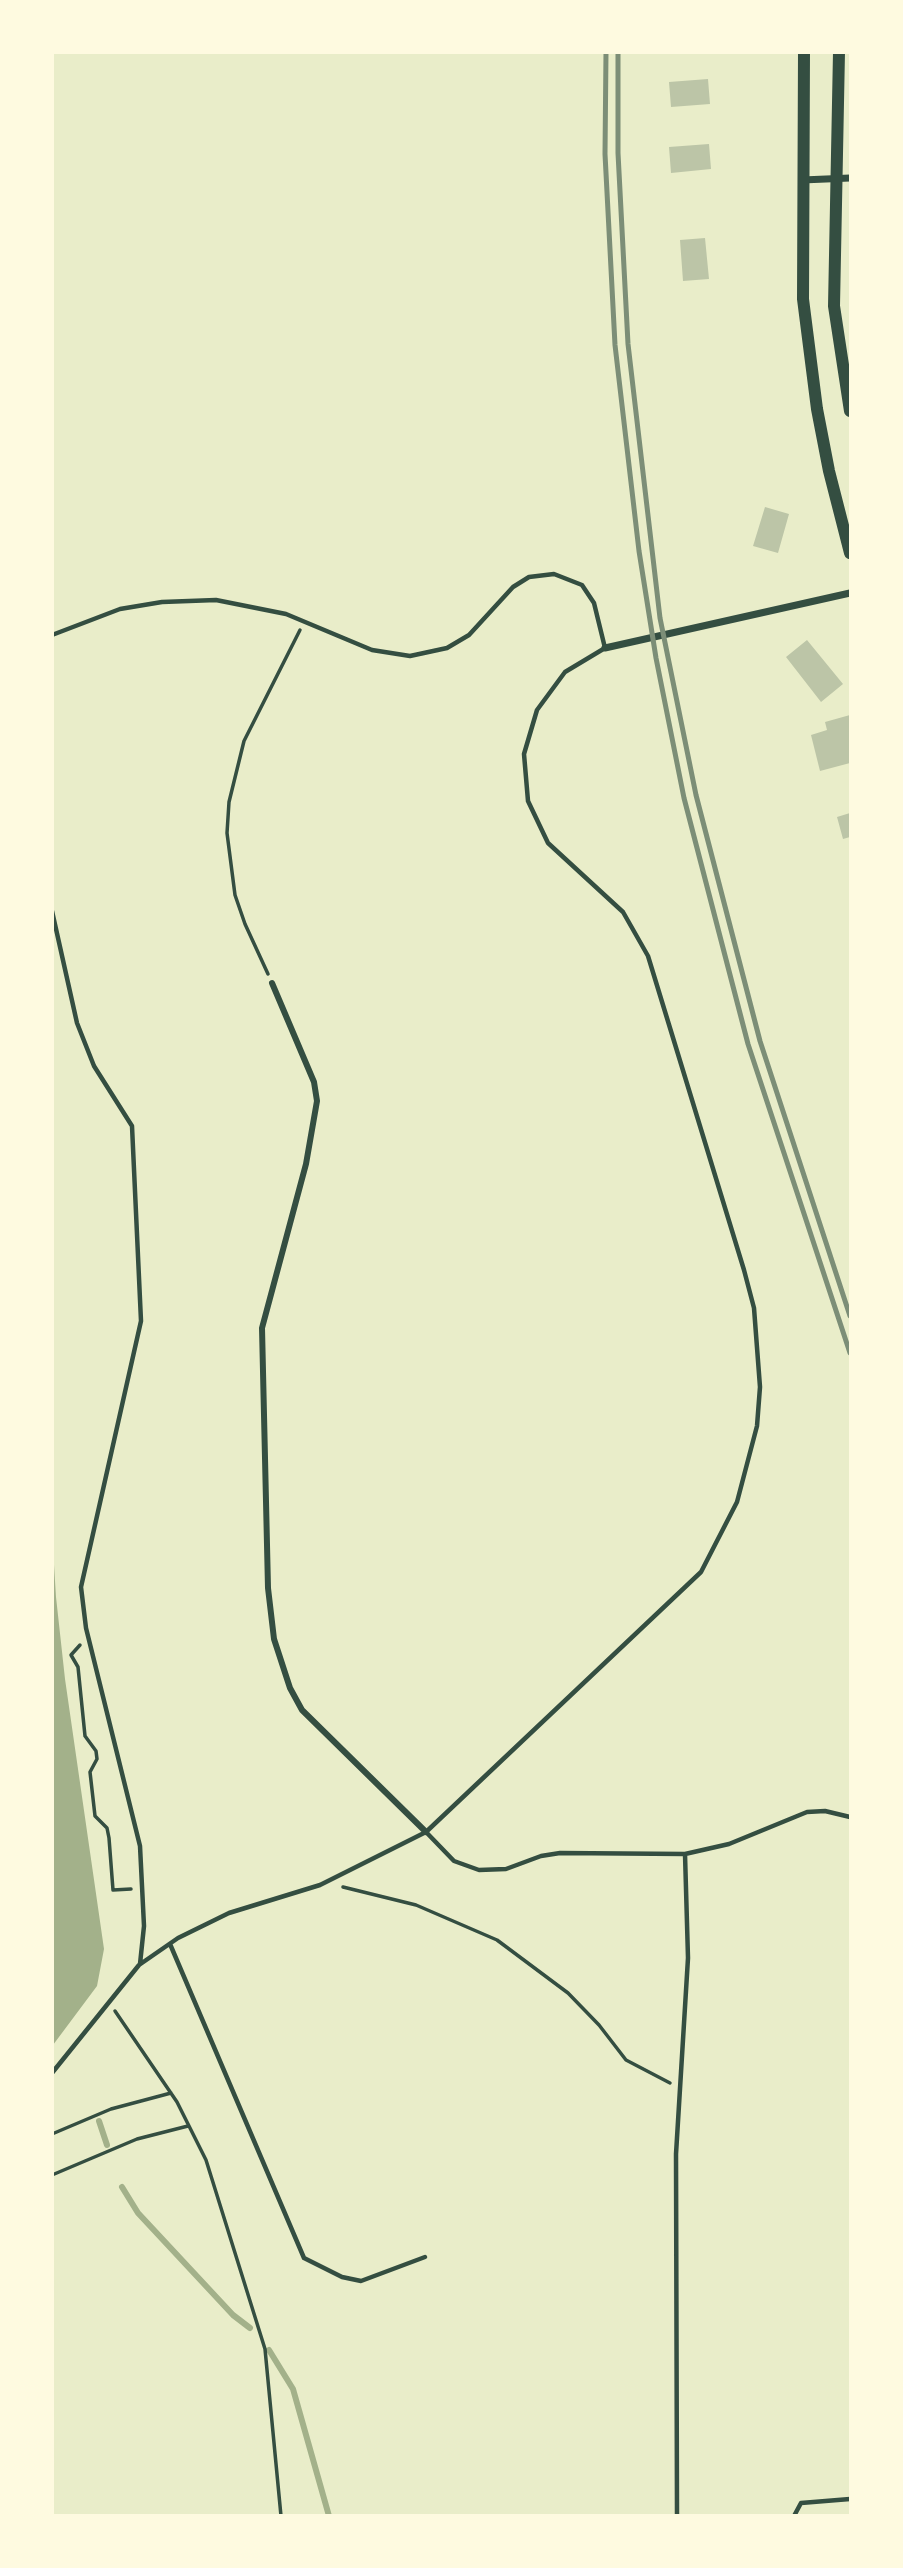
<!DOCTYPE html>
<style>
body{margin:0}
#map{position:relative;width:903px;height:2568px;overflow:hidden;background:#e9edc9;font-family:"Open Sans",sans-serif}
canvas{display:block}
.frame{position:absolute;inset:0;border:54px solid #fefae0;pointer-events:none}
</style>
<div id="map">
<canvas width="903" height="2568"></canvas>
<div class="frame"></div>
</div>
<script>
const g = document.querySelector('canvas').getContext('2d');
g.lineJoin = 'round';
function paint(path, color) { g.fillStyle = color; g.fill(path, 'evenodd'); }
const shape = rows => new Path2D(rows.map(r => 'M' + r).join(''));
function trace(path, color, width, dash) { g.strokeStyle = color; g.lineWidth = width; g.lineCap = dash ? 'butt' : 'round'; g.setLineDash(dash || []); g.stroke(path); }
paint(shape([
 [52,1533,56,1597,65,1679,104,1949,97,1986,53,2045]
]), '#a3b18a');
trace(shape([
 [99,2121,107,2145],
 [122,2187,138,2213,233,2315,250,2328],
 [269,2350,293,2389,329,2516]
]), '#a3b18a', 6);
paint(shape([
 [708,79,710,104,671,107,669,82],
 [709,144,711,169,671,173,669,147],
 [705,238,709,279,683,281,680,240],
 [765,507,789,514,778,553,753,546],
 [807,640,843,684,821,702,786,657],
 [850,715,850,763,820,771,811,735,827,730,825,722],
 [850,813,850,837,843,839,837,817]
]), '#bcc5a7');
trace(shape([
 [268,974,245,924,235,895,227,833,229,802,244,741,300,630],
 [80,1645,71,1655,78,1667,85,1736,96,1751,97,1759,90,1772,95,1816,107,1828,109,1838,113,1890,131,1889],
 [343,1887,416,1905,497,1940,568,1993,599,2025,626,2060,670,2083],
 [115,2011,177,2102,206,2160,265,2349,281,2516],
 [52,2134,111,2109,171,2093],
 [52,2175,137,2139,188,2126]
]), '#344e41', 3.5);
trace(shape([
 [52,635,120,609,162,602,216,600,286,614,372,650,410,656,447,648,469,635,513,587,529,577,554,574,582,585,594,603,605,648,565,672,537,710,524,754,528,801,548,843,623,912,648,956,744,1270,754,1308,760,1387,757,1426,737,1502,701,1572,426,1832,320,1885,229,1913,178,1938,139,1965,52,2073],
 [52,911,77,1023,94,1066,132,1126,141,1321,81,1587,86,1628,140,1846,144,1926,140,1964],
 [426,1832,454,1861,479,1870,506,1869,541,1856,560,1853,685,1854],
 [170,1944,304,2258,342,2277,361,2281,425,2257],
 [677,2516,676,2154,688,1958,685,1854,729,1844,807,1812,825,1811,850,1817],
 [794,2516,801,2503,850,2499]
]), '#344e41', 4.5);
trace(shape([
 [272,983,314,1082,317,1101,306,1164,262,1328,268,1588,274,1639,290,1688,302,1710,426,1832]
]), '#344e41', 6);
trace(shape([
 [802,180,850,178],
 [605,648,850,593]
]), '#344e41', 7);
trace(shape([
 [804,52,803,299,817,409,829,471,850,553],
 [839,52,834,306,850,411]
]), '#344e41', 12);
trace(shape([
 [606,52,605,154,615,345,639,551,656,658,684,798,748,1044,850,1353],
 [618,52,618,153,628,344,660,618,696,795,760,1041,850,1316]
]), '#7c8e77', 5);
</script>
